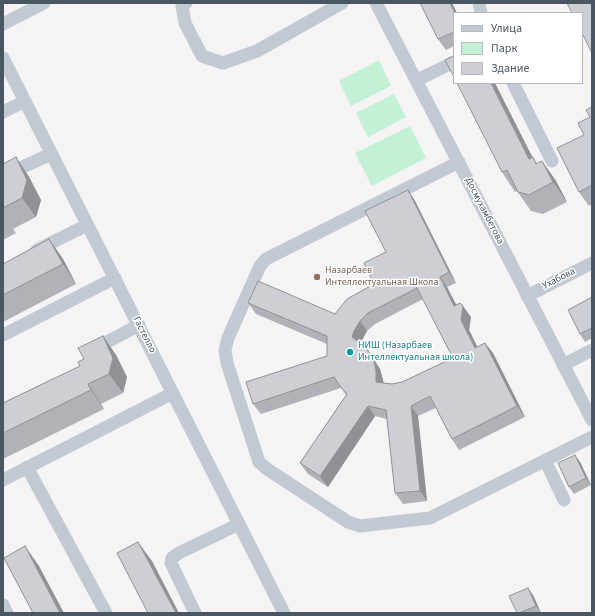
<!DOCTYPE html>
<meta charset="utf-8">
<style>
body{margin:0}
#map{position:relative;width:595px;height:616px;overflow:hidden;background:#f5f3f3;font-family:"Source Sans 3",sans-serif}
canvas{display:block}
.frame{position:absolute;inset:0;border:4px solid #4a5661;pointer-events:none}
.legend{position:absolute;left:453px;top:12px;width:130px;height:72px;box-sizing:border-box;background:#fff;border:1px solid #b7bbc0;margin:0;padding:5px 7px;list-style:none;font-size:12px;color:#4a5661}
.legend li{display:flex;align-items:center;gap:8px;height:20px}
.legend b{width:20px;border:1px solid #b7bbc0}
</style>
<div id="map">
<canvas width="595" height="616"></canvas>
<div class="frame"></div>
<ul class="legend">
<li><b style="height:5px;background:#c1cad2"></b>Улица</li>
<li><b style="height:11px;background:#c3f1d5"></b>Парк</li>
<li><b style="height:11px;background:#cdcfd5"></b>Здание</li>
</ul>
</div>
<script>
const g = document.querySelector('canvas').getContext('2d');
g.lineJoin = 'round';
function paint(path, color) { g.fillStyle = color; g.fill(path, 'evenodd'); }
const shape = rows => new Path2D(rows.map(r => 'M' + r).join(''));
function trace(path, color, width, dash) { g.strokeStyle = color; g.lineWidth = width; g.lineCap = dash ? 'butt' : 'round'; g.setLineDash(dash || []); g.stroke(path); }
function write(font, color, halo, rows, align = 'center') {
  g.font = font + ' "Source Sans 3",sans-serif'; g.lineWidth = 3; g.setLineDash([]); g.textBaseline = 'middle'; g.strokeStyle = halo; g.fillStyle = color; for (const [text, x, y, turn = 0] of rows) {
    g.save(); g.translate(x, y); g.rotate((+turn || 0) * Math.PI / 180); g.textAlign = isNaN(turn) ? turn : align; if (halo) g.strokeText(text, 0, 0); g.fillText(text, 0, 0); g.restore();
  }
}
paint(shape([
 [379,60,391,86,351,106,339,81],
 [394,94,406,117,368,137,356,113],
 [410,126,426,158,372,186,355,153]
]), '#c3f1d5');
trace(shape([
 [186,3,182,6,185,23,202,56,223,63,257,51,342,3],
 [376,3,592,420],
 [479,3,481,13],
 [3,24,44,3],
 [3,58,284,613],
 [417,80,454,62],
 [513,83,552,161],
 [3,112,25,101],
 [459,162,266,259,260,266,228,338,225,350,227,363,259,462,267,469,348,522,360,526,430,518,592,437],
 [3,176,51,154],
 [37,250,87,225],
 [527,296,592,263],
 [3,335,115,278],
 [92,350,139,325],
 [563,365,592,350],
 [545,460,564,500],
 [27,467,106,613],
 [3,480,173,393],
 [3,605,7,613],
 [195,613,171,563,172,558,179,553,239,524]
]), '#c1cad2', 13);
paint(shape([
 [452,3,457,13,454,13,454,46,446,50,438,39],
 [592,107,592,204,589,206,579,192,584,135,590,117],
 [16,157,29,177,41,200,36,217,13,229,16,233,3,240,3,164],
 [533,157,537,164,542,161,556,181,567,202,543,214,531,211,517,191,515,192,502,172],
 [408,190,415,201,456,283,447,287,456,305,471,317,469,330,477,347,485,343,493,353,525,417,459,450,452,439,436,408,418,416,427,501,403,504,395,493,387,419,375,416,328,487,308,474,300,463,346,395,341,388,261,414,253,404,327,356,327,344,256,314,248,303,335,314,374,284,386,252],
 [423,299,453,358,402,382,392,384,384,383,383,380,380,369,374,359,361,344,361,342,367,331,375,324],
 [49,239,63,259,76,284,3,322,3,264],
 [592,297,592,338,585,342,580,334],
 [103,336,116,355,127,377,123,393,101,404,104,409,3,459,3,403,80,366,84,359],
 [580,462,591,485,574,494,569,487],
 [533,595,541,613,517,613]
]), '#b0b2b7');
paint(shape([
 [450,3,452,3,457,13,455,13],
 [491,83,495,83,543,178,529,159],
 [16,157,29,177,41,200,36,217,22,198],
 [542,161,556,181,567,202,553,182],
 [408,190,415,201,456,283,449,272],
 [49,239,63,259,76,284,63,264],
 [440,277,447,287,462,316,454,306],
 [463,306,471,317,469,330,483,358,475,348,461,320],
 [360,321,367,331,361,342,360,348,352,337,354,331],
 [103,336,116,355,127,377,123,393,109,374],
 [485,343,493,353,525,417,517,406],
 [366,348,380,369,383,380,384,392,376,382],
 [88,384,101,404,104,409,91,390],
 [368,406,375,416,328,487,320,476],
 [411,406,418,416,427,501,420,491],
 [575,455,580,462,591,485,586,478],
 [138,542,152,561,179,613,176,613],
 [25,546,39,566,64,613,60,613],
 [528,588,533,595,541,613,536,606]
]), '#909195');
const building = shape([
 [420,3,450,3,455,13,454,13,454,32,438,39,420,3],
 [567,3,592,3,592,53,582,33,582,13,572,13,567,3],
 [454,56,454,77,445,60,454,56],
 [457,83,491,83,529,159,533,157,536,164,542,161,553,182,529,195,518,192,507,170,502,172,457,83],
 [592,107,592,185,579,192,557,148,584,135,578,123,590,117,586,110,592,107],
 [16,157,27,180,22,198,3,208,3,164,16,157],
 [408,190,449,272,440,277,454,306,460,303,463,306,461,320,475,348,485,343,517,406,452,439,430,396,411,406,420,491,395,493,386,410,368,406,320,476,300,463,347,394,340,386,334,377,253,404,246,382,327,356,327,336,248,303,258,281,335,314,347,299,374,284,364,263,386,252,365,211,408,190],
 [417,288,453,358,402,382,392,384,376,382,376,370,373,358,366,348,352,337,354,331,360,321,368,313,417,288],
 [49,239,63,264,3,295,3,264,49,239],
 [592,297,592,328,580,334,568,310,592,297],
 [103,336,113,358,109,374,88,384,91,390,3,433,3,403,80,366,78,362,84,359,78,348,103,336],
 [575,455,586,478,569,487,558,463,575,455],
 [138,542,176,613,148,613,117,553,138,542],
 [25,546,60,613,33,613,4,558,25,546],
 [528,588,536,606,519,613,517,613,509,596,528,588]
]);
paint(building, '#cdcfd5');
trace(building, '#909195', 1);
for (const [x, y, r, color] of [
 [317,277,4,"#8d6e63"],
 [350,352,4,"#0f9aa8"]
]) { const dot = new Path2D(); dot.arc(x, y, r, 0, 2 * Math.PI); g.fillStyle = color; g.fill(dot); trace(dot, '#fff', 1.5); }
write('10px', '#4a5661', '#fff', [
 ["Досмухамбетова",484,211,63],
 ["Ухабова",559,279,-27],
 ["Гастелло",144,335,63]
]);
write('10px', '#785e54', '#fff', [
 ["Назарбаев",325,271],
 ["Интеллектуальная Школа",325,283]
], 'left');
write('10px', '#0d838f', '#fff', [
 ["НИШ (Назарбаев",358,346],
 ["Интеллектуальная школа)",358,358]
], 'left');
</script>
